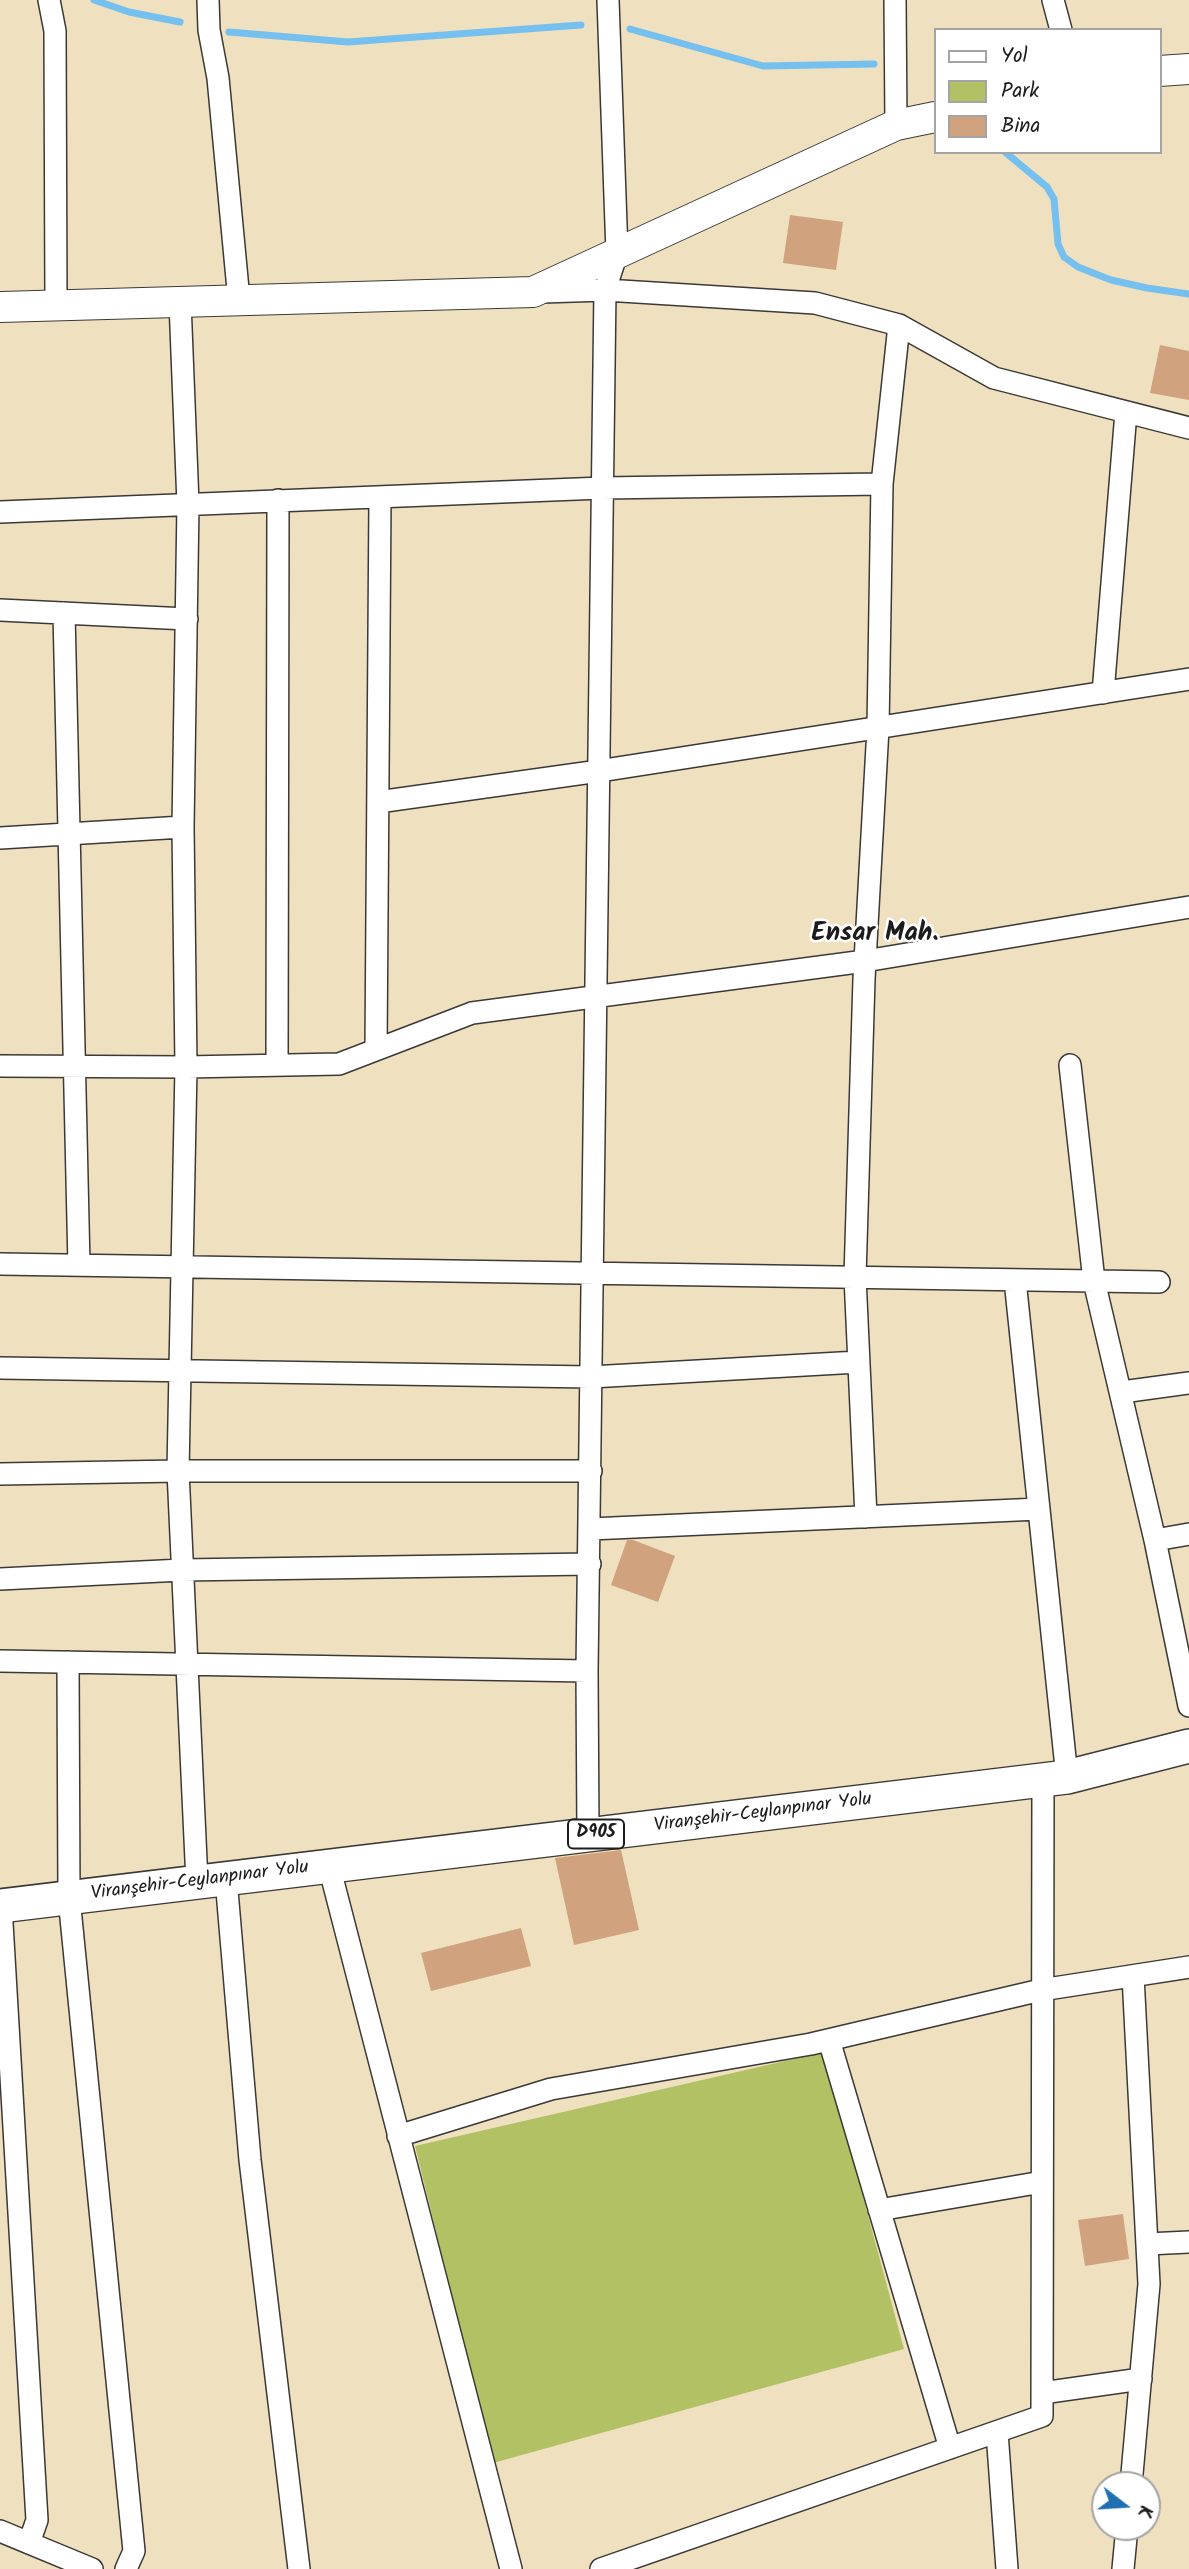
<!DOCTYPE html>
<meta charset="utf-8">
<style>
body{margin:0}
#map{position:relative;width:1189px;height:2569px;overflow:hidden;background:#efe0c0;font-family:Kalam,sans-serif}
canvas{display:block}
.legend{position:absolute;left:934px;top:28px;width:228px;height:126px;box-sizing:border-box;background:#fff;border:2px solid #a4a4a4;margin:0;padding:9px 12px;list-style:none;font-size:21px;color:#1c1c1c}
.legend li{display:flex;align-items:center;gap:14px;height:35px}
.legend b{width:35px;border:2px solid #a4a4a4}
.north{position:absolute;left:1091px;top:2471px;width:70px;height:70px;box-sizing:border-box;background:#fff;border:2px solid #a4a4a4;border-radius:50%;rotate:107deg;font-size:19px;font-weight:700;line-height:28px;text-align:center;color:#1c1c1c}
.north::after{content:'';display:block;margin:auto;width:24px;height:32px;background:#1f6fb2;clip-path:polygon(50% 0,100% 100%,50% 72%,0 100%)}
</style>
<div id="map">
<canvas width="1189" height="2569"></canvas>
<ul class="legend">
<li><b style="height:9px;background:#fff"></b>Yol</li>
<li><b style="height:19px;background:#b2c163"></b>Park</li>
<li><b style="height:19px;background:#d0a27d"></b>Bina</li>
</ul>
<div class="north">K</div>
</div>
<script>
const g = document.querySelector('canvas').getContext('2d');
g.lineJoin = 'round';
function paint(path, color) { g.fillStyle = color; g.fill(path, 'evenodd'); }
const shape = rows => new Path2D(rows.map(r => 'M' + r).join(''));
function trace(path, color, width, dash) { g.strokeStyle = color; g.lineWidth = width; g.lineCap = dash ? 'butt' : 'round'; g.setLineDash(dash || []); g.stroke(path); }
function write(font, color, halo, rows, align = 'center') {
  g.font = font + ' Kalam,sans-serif'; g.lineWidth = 5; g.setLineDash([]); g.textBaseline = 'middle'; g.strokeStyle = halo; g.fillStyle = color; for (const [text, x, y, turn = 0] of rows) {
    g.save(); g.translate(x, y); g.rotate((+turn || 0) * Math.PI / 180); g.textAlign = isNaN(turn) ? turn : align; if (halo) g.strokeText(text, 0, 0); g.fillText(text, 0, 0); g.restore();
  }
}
paint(shape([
 [824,2052,904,2349,493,2463,415,2146]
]), '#b2c163');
trace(shape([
 [94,0,129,12,180,22],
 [630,29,763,66,874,64],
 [229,32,348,42,581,25],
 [1005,152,1047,187,1054,199,1058,244,1064,257,1078,267,1111,280,1147,288,1189,294]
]), '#76c0ef', 7);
paint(shape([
 [790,215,843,222,836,270,783,263],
 [1160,345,1189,351,1189,400,1150,393],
 [627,1540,633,1540,675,1556,658,1602,611,1585],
 [621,1850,639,1930,574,1945,555,1858],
 [521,1928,531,1966,431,1991,421,1953],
 [1123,2214,1129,2259,1085,2266,1078,2220]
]), '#d0a27d');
const street = shape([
 [49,0,55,31,56,305],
 [208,0,209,30,218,78,239,300],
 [895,0,896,125],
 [1053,0,1061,30],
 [542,292,605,290,815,303,899,325,994,378,1189,428],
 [180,302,188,504,183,827,186,1067,178,1471,197,1882],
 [0,512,602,488,882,484],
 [0,610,187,619],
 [64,613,79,1265],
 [1103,693,1126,412],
 [378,802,599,771,1189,679],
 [0,838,183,827],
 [376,1049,380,497],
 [277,1065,278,500],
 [1070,1065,1094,1281,1155,1540,1189,1706],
 [0,1066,186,1067,339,1064,472,1013,865,961,1189,907],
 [0,1264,1159,1282],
 [1015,1280,1067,1777],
 [0,1368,591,1377,858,1362],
 [1122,1392,1189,1383],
 [0,1474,178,1471,591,1471],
 [866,1517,855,1277,864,979,878,728,882,484,899,325],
 [590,1529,1039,1509],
 [1155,1540,1189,1534],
 [0,1579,182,1570,590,1564],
 [0,1661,587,1671],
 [68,1662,69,1898,134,2551,126,2569],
 [588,1835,587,1671,605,290,617,253,608,0],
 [329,1866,511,2569],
 [226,1879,250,2160,299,2569],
 [1,1906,37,2520,29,2543],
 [829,2040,950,2448],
 [398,2136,551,2089,811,2044,1041,1990,1189,1967],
 [879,2210,1042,2182],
 [1147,2244,1189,2242],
 [1042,2393,1141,2379],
 [997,2432,1007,2569],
 [1131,2485,1149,2284,1133,1976],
 [0,2531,92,2569],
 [601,2569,1042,2416,1043,1780],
 [1123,2569,1127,2527]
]);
const secondary = shape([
 [1159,71,1189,69],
 [0,307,533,292,896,125,935,117]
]);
const primary = shape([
 [0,1906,1067,1777,1189,1746]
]);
trace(street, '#3c3935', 24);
trace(secondary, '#3c3935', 32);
trace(primary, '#3c3935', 36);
trace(street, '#fff', 21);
trace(secondary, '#fff', 30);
trace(primary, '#fff', 33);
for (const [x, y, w] of [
 [596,1834,56]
]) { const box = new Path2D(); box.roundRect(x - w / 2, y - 14.5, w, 29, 5); g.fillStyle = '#fff'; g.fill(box); trace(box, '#1c1c1c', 2); }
write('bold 18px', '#1c1c1c', null, [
 ["D905",596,1834]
]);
write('19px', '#1c1c1c', '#fff', [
 ["Viranşehir-Ceylanpınar Yolu",763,1814,-7],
 ["Viranşehir-Ceylanpınar Yolu",200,1882,-7]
]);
write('bold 26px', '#1c1c1c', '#fff', [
 ["Ensar Mah.",875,936]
]);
</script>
